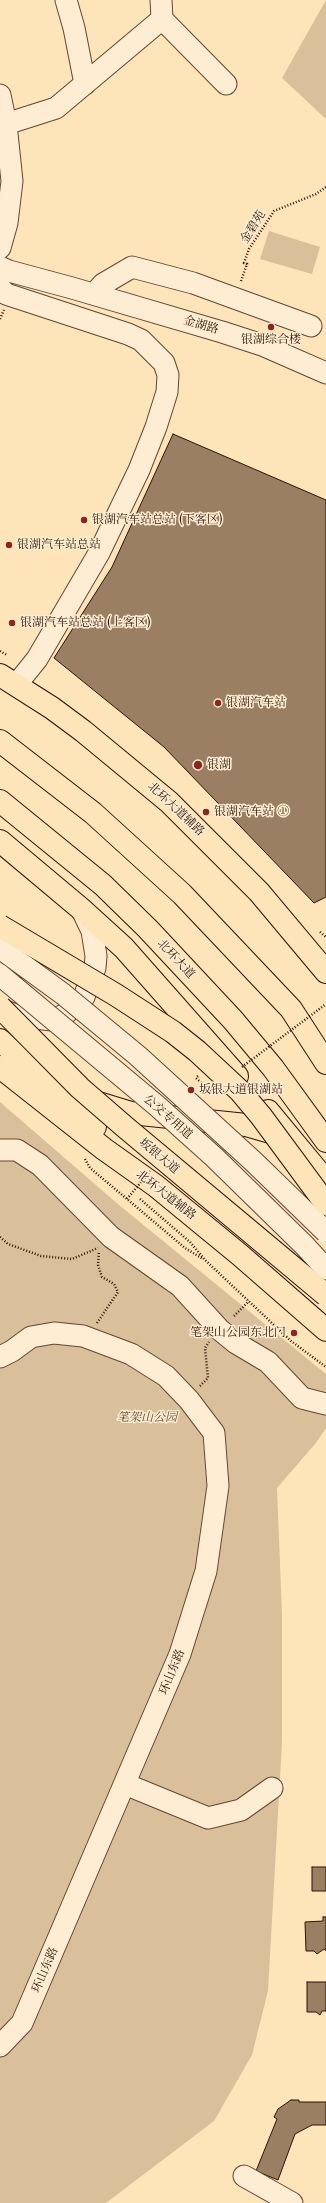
<!DOCTYPE html>
<meta charset="utf-8">
<style>
body{margin:0}
canvas{display:block;background:#fde4b9}
</style>
<canvas width="326" height="2203"></canvas>
<script>
const g = document.querySelector('canvas').getContext('2d');
g.lineJoin = 'round';
function paint(path, color) { g.fillStyle = color; g.fill(path, 'evenodd'); }
const shape = rows => new Path2D(rows.map(r => 'M' + r).join(''));
function trace(path, color, width, dash) { g.strokeStyle = color; g.lineWidth = width; g.lineCap = dash ? 'butt' : 'round'; g.setLineDash(dash || []); g.stroke(path); }
function write(font, color, halo, rows, align = 'center') {
  g.font = font + ' "Libre Caslon Text","Noto Serif SC",serif'; g.lineWidth = 3; g.setLineDash([]); g.textBaseline = 'middle'; g.strokeStyle = halo; g.fillStyle = color; for (const [text, x, y, turn = 0] of rows) {
    g.save(); g.translate(x, y); g.rotate((+turn || 0) * Math.PI / 180); g.textAlign = isNaN(turn) ? turn : align; if (halo) g.strokeText(text, 0, 0); g.fillText(text, 0, 0); g.restore();
  }
}
paint(shape([
 [326,0,326,119,282,78],
 [269,231,320,247,312,274,260,259],
 [0,1102,119,1205,326,1374,326,1428,315,1444,277,1488,282,1615,282,1742,268,1991,252,2055,214,2121,106,2203,0,2203]
]), '#dac09a');
const building = shape([
 [173,434,326,500,326,897,314,903,164,747,54,658,112,567,173,434],
 [312,1867,326,1867,326,1891,312,1891,312,1867],
 [323,1917,326,1917,326,1951,324,1949,317,1954,314,1951,306,1951,305,1922,323,1921,323,1917],
 [307,1982,326,1982,326,2011,322,2011,320,2015,316,2012,307,2012,307,1982],
 [291,2100,299,2100,299,2102,326,2102,326,2125,312,2125,295,2134,278,2180,256,2171,277,2119,274,2117,278,2109,291,2100]
]);
paint(building, '#9b7f63');
trace(building, '#311205', 1);
const minor = shape([
 [66,0,74,28,85,84],
 [162,19,226,84],
 [0,95,6,124,12,181,7,223,0,248],
 [6,124,56,108,162,19,161,0],
 [0,267,9,271,72,288,222,332,262,345,326,373],
 [0,288,6,294,128,334,141,340,164,363,168,375,167,392,156,427,139,470,99,553,37,659,16,685],
 [94,294,103,284,132,267,193,283,311,326],
 [0,1009,18,1016,52,1020,64,1015,84,997,95,968,96,956,92,931,82,910],
 [0,1150,17,1150,40,1165,111,1237,180,1286,220,1330,236,1343,268,1362,302,1398,326,1404],
 [0,1357,12,1351,31,1337,54,1333,83,1336,131,1354,166,1376,189,1400,214,1433,218,1486,206,1571,180,1654,22,2023,0,2046],
 [125,1784,208,1818,241,1810,272,1788],
 [244,2176,292,2203]
]);
const major = shape([
 [0,675,52,708,83,731,169,802,259,892,326,972],
 [0,1040,95,1127],
 [0,1067,104,1149,156,1186,240,1255,326,1330]
]);
const highway = shape([
 [0,741,93,813,182,894,291,1009,326,1063],
 [0,801,103,885,148,929,233,1020,273,1068,326,1141],
 [0,841,80,908,124,948,237,1076],
 [39,1075,95,1102,131,1113,246,1125,284,1136],
 [268,1111,326,1181]
]);
trace(minor, '#644632', 23);
trace(major, '#311205', 24);
trace(highway, '#311205', 24);
trace(shape([
 [241,281,247,264,244,263,249,249,274,211,316,194,326,187],
 [0,319,4,310],
 [0,651,7,655],
 [320,932,326,937],
 [198,1076,196,1078,210,1091,207,1095],
 [85,1159,90,1168,127,1199,185,1248,203,1259],
 [140,1199,190,1242,205,1260,291,1341,326,1367],
 [0,1237,8,1244,41,1256,72,1259,98,1248],
 [234,1316,249,1301],
 [97,1323,118,1292,114,1284,102,1277,98,1265,99,1251],
 [200,1386,208,1378,205,1348,209,1342]
]), '#311205', 2.5, [1, 2]);
trace(minor, '#feedd2', 21);
trace(major, '#fde4b9', 22);
trace(highway, '#fde4b9', 22);
const minorBridge = shape([
 [0,948,63,994,138,1056,254,1162,326,1232],
 [0,975,156,1105,214,1157,305,1246,326,1269]
]);
const majorBridge = shape([
 [0,926,116,995,173,1032,197,1051,240,1091,261,1116,326,1204],
 [0,1007,80,1088,125,1127,326,1295]
]);
trace(minorBridge, '#644632', 23, []);
trace(majorBridge, '#311205', 24, []);
trace(shape([
 [242,1067,326,1004],
 [127,1199,150,1171]
]), '#311205', 2.5, [1, 2]);
trace(minorBridge, '#feedd2', 21);
trace(majorBridge, '#fde4b9', 22);
for (const [x, y, r, color] of [
 [271,327,4,"#8f2418"],
 [84,520,4,"#8f2418"],
 [9,545,4,"#8f2418"],
 [12,623,4,"#8f2418"],
 [218,703,4,"#8f2418"],
 [198,765,5,"#8f2418"],
 [206,812,4,"#8f2418"],
 [191,1090,4,"#8f2418"],
 [294,1333,4,"#8f2418"]
]) { const dot = new Path2D(); dot.arc(x, y, r, 0, 2 * Math.PI); g.fillStyle = color; g.fill(dot); trace(dot, '#feedd2', 1.5); }
write('12px', '#311205', '#feedd2', [
 ["金碧苑",253,227,-58],
 ["金湖路",201,325,16],
 ["北环大道辅路",176,809,43],
 ["北环大道",176,959,47],
 ["公交专用道",168,1117,41],
 ["坂银大道",159,1156,40],
 ["北环大道辅路",166,1195,38],
 ["环山东路",172,1672,-68],
 ["环山东路",45,1970,-67]
]);
write('12px', '#311205', '#feedd2', [
 ["银湖综合楼",271,340,"center"],
 ["银湖汽车站总站 (下客区)",92,520],
 ["银湖汽车站总站",17,545],
 ["银湖汽车站总站 (上客区)",20,623],
 ["银湖汽车站",226,703],
 ["银湖",207,765],
 ["银湖汽车站 ①",214,812],
 ["坂银大道银湖站",199,1090],
 ["笔架山公园东北门",286,1333,"right"]
], 'left');
write('italic 12px', '#644632', '#feedd2', [
 ["笔架山公园",147,1418]
]);
</script>
